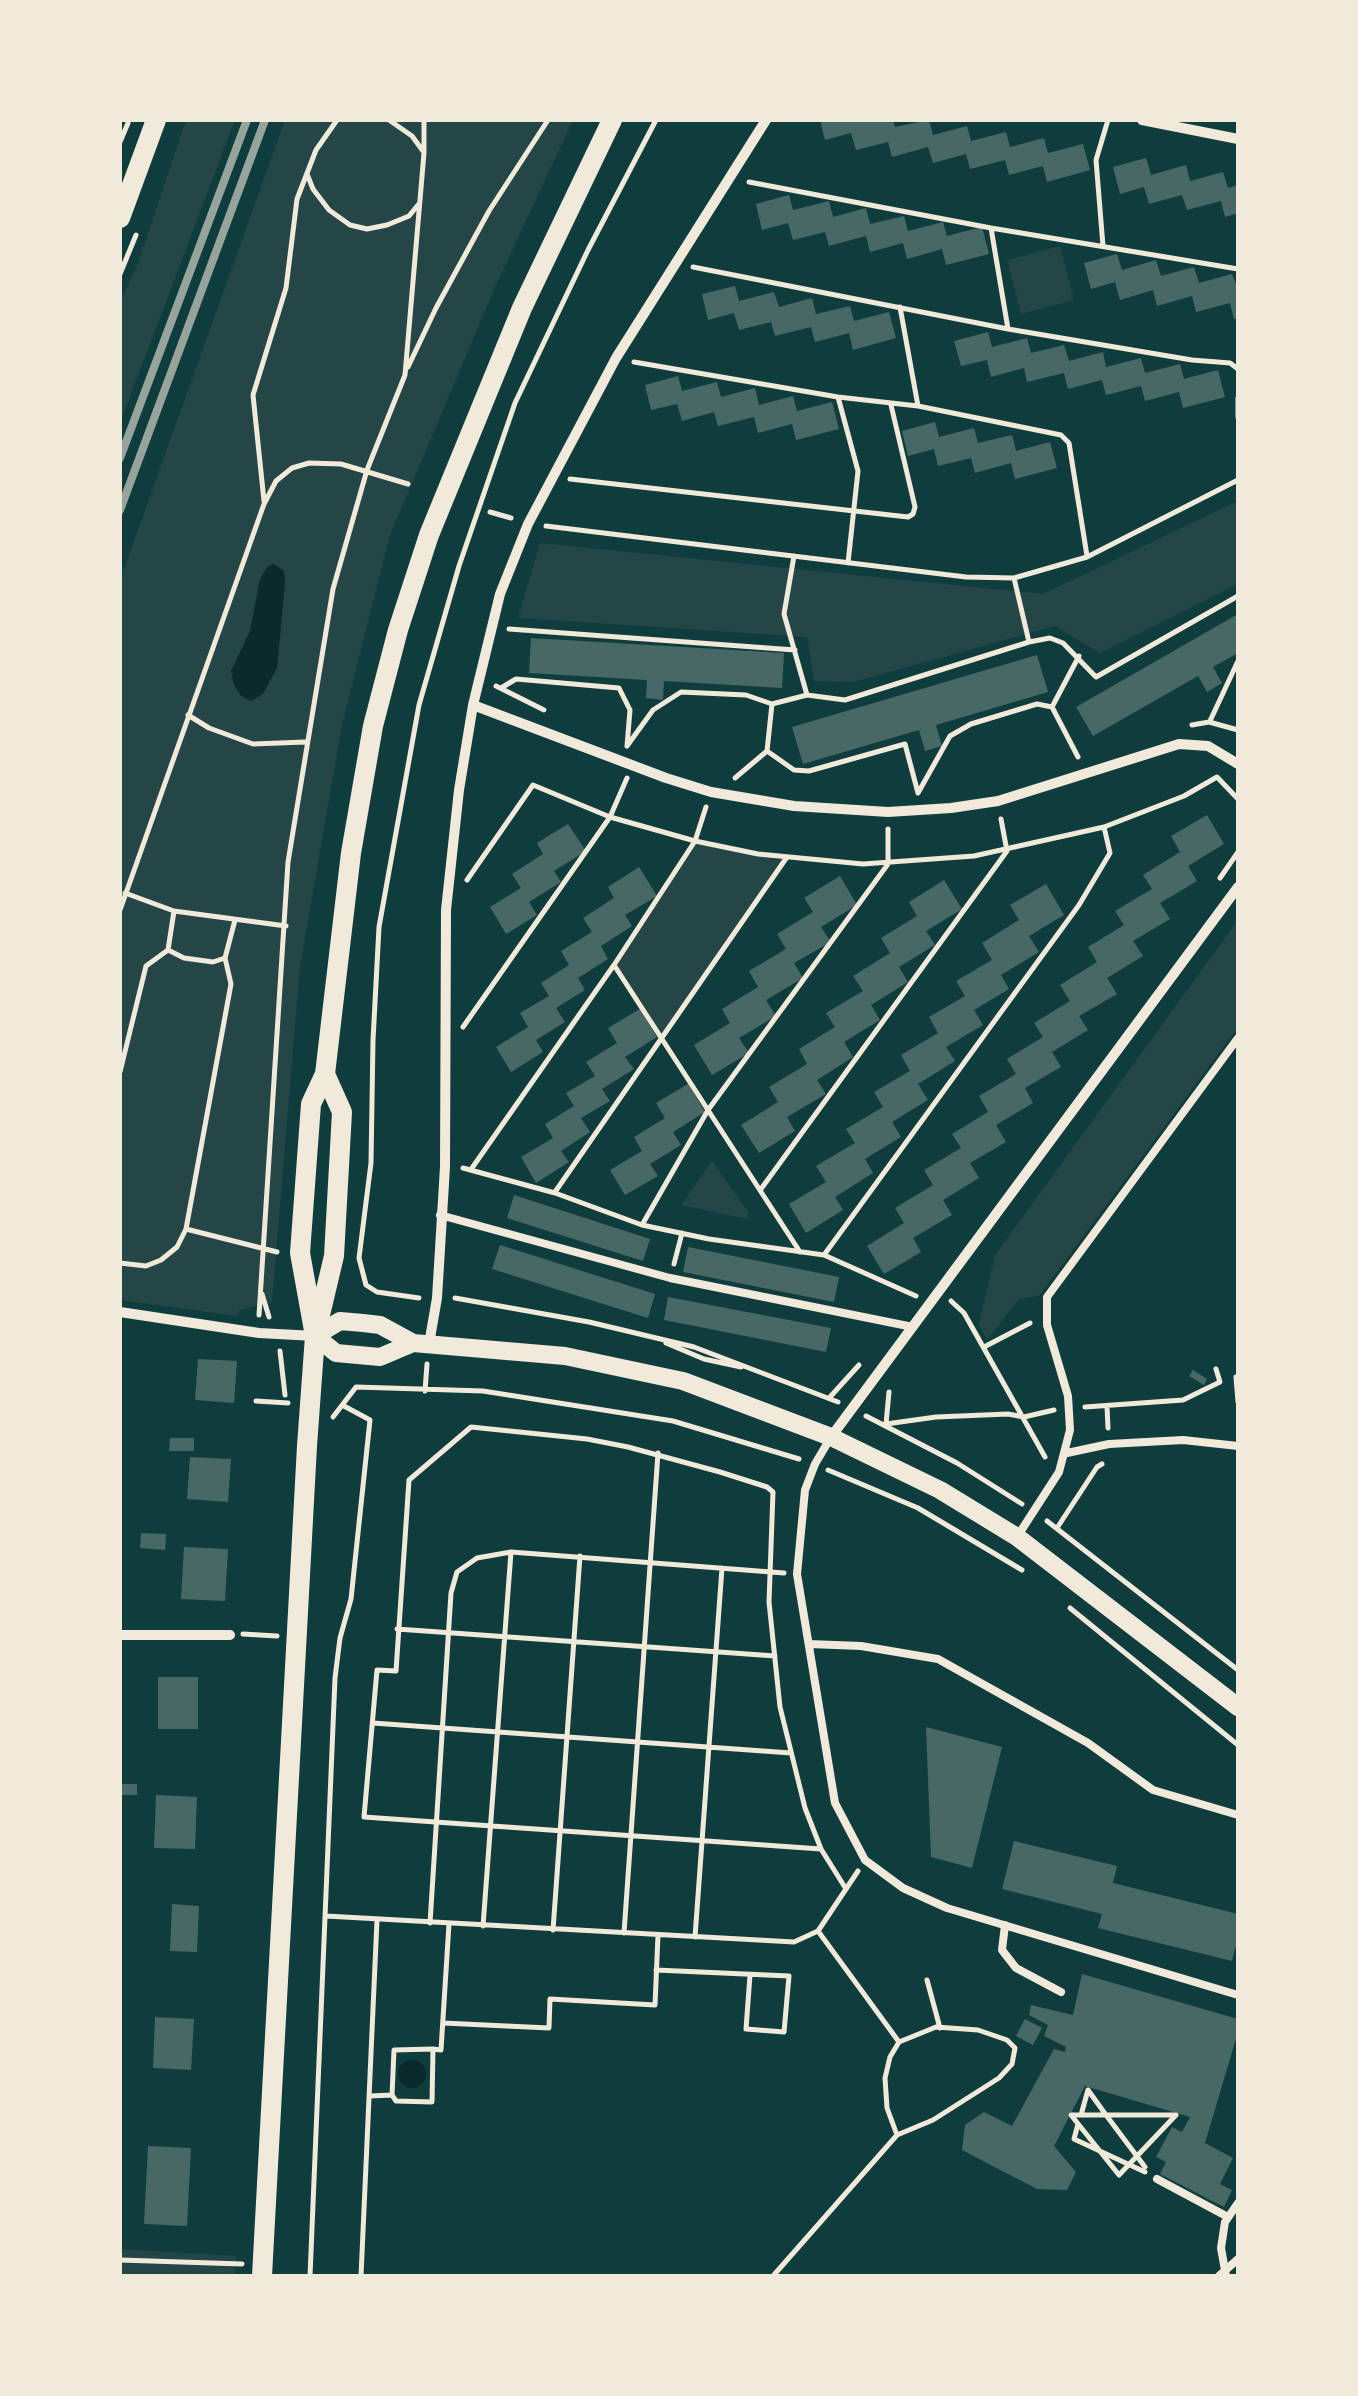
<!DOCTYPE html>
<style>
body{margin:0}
#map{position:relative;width:1358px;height:2396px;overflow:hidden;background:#0f3d3e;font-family:"IBM Plex Sans",sans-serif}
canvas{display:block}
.frame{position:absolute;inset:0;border:122px solid #f1e9da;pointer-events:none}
</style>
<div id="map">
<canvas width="1358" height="2396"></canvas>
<div class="frame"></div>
</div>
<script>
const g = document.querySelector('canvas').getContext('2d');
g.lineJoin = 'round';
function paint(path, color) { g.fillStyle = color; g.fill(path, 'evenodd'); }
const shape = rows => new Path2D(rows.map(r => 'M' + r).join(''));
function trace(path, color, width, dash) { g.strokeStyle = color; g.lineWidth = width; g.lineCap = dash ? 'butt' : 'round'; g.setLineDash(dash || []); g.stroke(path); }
paint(shape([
 [186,120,235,120,120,423,120,302,137,266],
 [285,120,573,120,496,285,390,535,342,725,300,967,272,1302,240,1310,236,1316,120,1300,120,580],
 [1060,246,1074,300,1021,314,1007,260],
 [1238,501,1238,584,1100,653,1055,626,854,682,814,681,807,637,518,618,540,543,1043,594],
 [695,841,787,857,662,1039,614,965],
 [1238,920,1238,1027,1039,1296,1019,1299,987,1340,979,1324,995,1255],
 [712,1161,749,1213,747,1219,681,1205],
 [120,2249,236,2256,234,2276,120,2276]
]), '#244646');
paint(shape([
 [274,564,284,571,285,583,277,668,263,694,251,701,241,696,234,685,231,671,250,631,260,579,267,567],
 '398 2074a14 14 0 1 1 28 0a14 14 0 1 1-28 0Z'
]), '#0a2a2b');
paint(shape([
 [820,120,893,120,895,127,929,120,933,135,967,126,971,141,1006,132,1010,147,1044,138,1048,153,1083,144,1090,170,1047,182,1043,166,1009,175,1005,160,970,169,966,154,933,163,928,147,892,157,888,142,856,150,851,133,825,140],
 [1146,158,1151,175,1186,165,1190,181,1223,172,1228,188,1238,185,1238,213,1225,217,1221,201,1187,210,1182,195,1149,204,1144,187,1120,194,1113,167],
 [789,195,793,210,829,201,833,217,866,208,870,224,904,216,908,231,943,222,947,236,982,227,989,254,946,265,942,249,907,259,903,243,870,252,866,236,829,246,825,232,793,240,788,223,762,230,756,204],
 [1117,254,1122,270,1156,260,1161,276,1194,267,1199,283,1232,274,1238,289,1238,318,1234,319,1230,303,1196,312,1192,296,1157,306,1153,290,1120,300,1115,282,1091,289,1084,263],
 [735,286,739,301,774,292,779,307,812,298,816,314,850,306,854,321,889,312,896,338,853,350,849,333,815,342,811,327,775,336,771,322,739,330,734,313,708,320,702,294],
 [988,332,992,347,1027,338,1031,353,1064,345,1069,361,1103,352,1106,367,1141,358,1145,373,1180,364,1184,379,1218,370,1225,397,1183,408,1179,392,1145,401,1141,386,1106,395,1102,380,1068,389,1064,373,1027,382,1024,368,991,377,987,360,961,366,954,341],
 [678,376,682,391,717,382,721,397,755,388,759,405,793,396,797,411,832,402,839,429,796,440,792,424,758,433,754,417,718,426,714,412,682,421,677,404,651,410,645,385],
 [935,422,939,437,974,428,978,443,1012,435,1016,451,1050,442,1057,468,1015,479,1011,463,975,473,971,458,938,466,934,449,908,456,902,431],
 [1238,614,1238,653,1213,667,1222,683,1207,692,1198,676,1093,736,1076,707],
 [531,638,784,653,782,688,664,681,663,700,646,698,647,680,529,673],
 [1037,655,1048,692,936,725,942,746,925,751,919,730,803,764,792,727],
 [1207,815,1224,844,1188,866,1197,881,1160,903,1170,919,1133,941,1143,956,1107,978,1117,994,1079,1016,1088,1030,1052,1052,1061,1067,1025,1088,1033,1103,996,1125,1006,1142,970,1163,979,1178,943,1200,952,1215,913,1238,921,1252,884,1274,867,1246,904,1223,895,1208,933,1185,924,1170,961,1148,952,1134,988,1112,979,1096,1016,1074,1007,1059,1043,1037,1034,1023,1070,1001,1060,985,1097,962,1088,947,1124,925,1115,911,1152,889,1143,875,1180,852,1171,836],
 [568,824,586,851,554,871,561,882,529,902,537,915,506,934,490,907,521,888,512,874,543,854,537,843],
 [639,867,657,896,625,915,632,926,601,946,608,959,578,978,585,990,556,1008,565,1022,536,1040,543,1052,511,1072,496,1047,528,1027,520,1013,549,996,541,983,569,965,561,951,592,932,583,918,614,898,608,887],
 [840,876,857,905,821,927,831,942,794,963,803,978,766,1000,776,1016,739,1038,749,1053,712,1075,694,1045,730,1023,722,1009,758,987,749,971,786,949,777,934,813,912,804,898],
 [944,880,962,909,926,931,935,945,899,967,908,982,871,1005,880,1020,844,1042,853,1057,817,1080,826,1094,787,1117,795,1131,759,1153,741,1125,778,1102,769,1087,807,1064,799,1049,835,1027,826,1013,863,991,853,976,890,953,881,938,917,916,909,902],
 [1046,884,1064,915,1029,936,1039,952,1001,975,1009,989,974,1010,983,1025,946,1047,955,1061,918,1084,928,1100,892,1122,901,1137,865,1159,873,1173,835,1197,843,1210,806,1233,789,1204,826,1182,816,1166,855,1143,846,1129,883,1107,874,1092,910,1071,901,1055,938,1033,929,1017,965,996,956,981,992,960,982,943,1019,920,1010,905],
 [640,1009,657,1037,625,1057,634,1069,602,1089,610,1101,581,1118,590,1132,561,1151,569,1162,536,1183,521,1157,553,1138,545,1124,574,1106,566,1093,595,1076,586,1062,617,1043,608,1028],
 [688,1084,705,1112,673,1132,681,1145,650,1164,658,1176,625,1195,610,1170,642,1151,634,1137,665,1118,656,1103],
 [514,1195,650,1239,643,1261,507,1218],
 [500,1245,655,1294,648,1318,492,1269],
 [688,1247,839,1277,834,1302,683,1272],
 [668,1297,831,1328,826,1352,664,1320],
 [198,1359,237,1361,234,1403,195,1400],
 [1193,1370,1207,1379,1204,1385,1189,1376],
 [170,1438,194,1438,194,1451,169,1451],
 [190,1457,231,1459,228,1502,187,1499],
 [141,1533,166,1534,165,1550,140,1548],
 [184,1547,228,1549,225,1601,181,1599],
 [158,1677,198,1677,198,1729,158,1729],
 [926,1727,1002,1747,972,1868,931,1857],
 [120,1784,137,1784,137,1795,120,1795],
 [156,1795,197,1797,195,1849,154,1848],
 [1014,1841,1117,1866,1113,1883,1238,1914,1238,1949,1235,1948,1232,1961,1098,1928,1102,1914,1002,1889],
 [172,1904,199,1906,197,1952,170,1951],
 [1082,1974,1238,2019,1238,2032,1205,2143,1233,2158,1220,2184,1232,2190,1224,2207,1160,2174,1166,2162,1156,2157,1172,2127,1182,2132,1190,2117,1085,2086,1054,2146,1076,2172,1067,2190,1037,2189,962,2150,965,2125,984,2112,1012,2126,1054,2049,1065,2052,1066,2047,1044,2036,1048,2025,1029,2015,1031,2005,1073,2015],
 [155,2017,194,2019,191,2070,153,2068],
 [1025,2019,1042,2028,1033,2045,1016,2036],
 [148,2146,191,2148,187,2226,144,2224]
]), '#486865');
trace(shape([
 [389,120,412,136,423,151],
 [120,142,128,123],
 [307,174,313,189,329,210,350,225,367,229,387,225,409,216,418,205],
 [749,182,991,228,1238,269],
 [991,228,1008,329],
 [1103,246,1096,160,1108,120],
 [693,267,1008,329,1192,360,1230,363,1238,369],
 [120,274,136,235],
 [900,307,918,406],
 [634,362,838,397,918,406,1061,435,1069,443,1087,556],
 [408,367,436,308,489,211,548,120],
 [838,397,858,471,848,563],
 [1238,398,1238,417],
 [570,479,908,517,913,514,915,507,891,405],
 [264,501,253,395,286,288,297,199,316,150,337,120],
 [490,512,511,518],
 [546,526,966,577,1014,578,1087,557,1238,480],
 [794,556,784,614,807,695,845,700,1029,642],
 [1014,578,1029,642,1050,638,1063,643,1096,677,1238,596],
 [509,629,795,650],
 [496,686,544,710],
 [501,688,516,679,619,688,630,710,627,746],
 [1052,707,1079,656],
 [1052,707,1078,757],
 [188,715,209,728,253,744,305,742],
 [1210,721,1238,661],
 [1192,725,1209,722,1238,730],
 [627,746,653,710,681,692,746,695,772,704,807,695],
 [767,751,794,770,809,771,905,744,918,793,950,736,971,724,1037,704,1052,707],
 [735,778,767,751,772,704],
 [1220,878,1238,852],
 [467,880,533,785,610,817,695,841,758,854,863,864,974,856,1104,827,1184,796,1217,777,1238,799],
 [125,893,174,911,286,926],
 [120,910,264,504,276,481,292,468,309,463,341,464,408,484],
 [168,950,184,958,213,962,225,958],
 [614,965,800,1252],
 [463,1027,610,817,627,778],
 [120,1072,146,966,168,950,174,911],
 [463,1168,555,1193,642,1225,709,1239,824,1255,916,1296],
 [472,1168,614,965,695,841,706,807],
 [761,1189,1007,851,1001,819],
 [555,1192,787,857],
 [642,1225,708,1110,888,864,888,829],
 [186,1229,277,1252],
 [824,1255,1079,905,1110,853,1104,827],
 [120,1263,146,1266,161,1260,177,1247,186,1229,231,984,225,958,235,920],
 [674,1264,682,1233],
 [262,1294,269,1317],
 [419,1298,377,1292,366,1285,359,1258,371,1163,373,1040,379,927,419,705,459,566,515,403,588,250,656,120],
 [455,1298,589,1322,694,1347,838,1402],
 [951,1301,964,1313,1045,1457],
 [259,1315,288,862,333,589,367,470,405,375,424,153,424,120],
 [666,1343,704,1359,741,1367],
 [984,1347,1030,1323],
 [280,1351,285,1395],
 [1236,1377,1238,1402],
 [425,1391,427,1364],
 [889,1392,886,1424,936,1417,1008,1414,1024,1417,1054,1410],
 [830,1397,859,1365],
 [256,1401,288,1403],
 [1107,1406,1108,1428],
 [1085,1407,1183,1400,1220,1382,1216,1369],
 [866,1416,957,1463,1022,1504],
 [333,1417,356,1387,483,1391,673,1421,799,1459],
 [828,1470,918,1508,1022,1570],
 [1047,1521,1238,1670],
 [1057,1528,1097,1467,1102,1464],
 [1070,1608,1238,1745],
 [397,1629,775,1656],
 [243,1634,277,1636],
 [373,1723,791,1753],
 [821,1849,805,1808,780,1707,769,1602,773,1492,767,1487,720,1472,628,1447,587,1439,471,1427,409,1480,396,1671,377,1670,364,1817,821,1849,846,1889],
 [326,1916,794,1942,818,1931,858,1871],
 [430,1923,451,1593,457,1572,477,1558,511,1552,784,1573],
 [483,1926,511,1552],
 [553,1930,580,1556],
 [818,1931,899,2042],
 [624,1933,658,1453],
 [695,1937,722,1568],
 [656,1970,789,1976,784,2032,746,2029,750,1975],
 [927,1980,940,2028],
 [443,2023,549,2028,550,1999,655,2005,658,1935],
 [433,2049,432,2102,396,2101,392,2095,394,2050,433,2049,441,2050,449,1924],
 [1088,2090,1106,2115,1176,2115,1119,2175,1071,2115,1081,2115,1088,2090],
 [370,2096,392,2095],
 [1082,2115,1106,2115,1145,2167],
 [1078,2124,1074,2139,1145,2172],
 [120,2260,242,2264],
 [310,2276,335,1678,340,1638,351,1599,370,1420,344,1406],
 [361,2276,377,1920],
 [773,2276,897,2135,933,2120,999,2078,1012,2064,1015,2048,1007,2040,978,2030,936,2027,899,2042,890,2057,885,2078,887,2108,897,2135]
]), '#f1e9da', 5);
trace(shape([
 [440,1215,670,1278,913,1327],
 [831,1437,815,1464,805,1490,797,1574,835,1803,865,1860,903,1888,947,1908,1238,1995],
 [1067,1453,1109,1444,1183,1440,1238,1446],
 [1017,1537,1059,1472,1070,1430,1068,1396,1047,1325,1047,1297,1238,1038],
 [809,1644,861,1646,938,1659,1088,1743,1153,1790,1238,1815],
 [1005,1925,1002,1950,1016,1968,1061,1992],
 [1157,2179,1228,2217],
 [1219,2276,1238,2259],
 [1226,2276,1221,2248,1225,2222,1238,2203]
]), '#f1e9da', 8);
trace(shape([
 [1142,120,1238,139],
 [473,705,666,778,711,792,794,806,888,812,951,808,998,801,1179,744,1208,746,1238,764],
 [120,1312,259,1333,315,1336],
 [429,1344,437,1298,445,1167,446,910,459,790,473,705,500,594,528,524,616,358,766,120],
 [831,1437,1238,887],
 [120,1635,230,1635]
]), '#f1e9da', 10);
trace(shape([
 [413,1343,380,1357,336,1353,315,1336,340,1321,363,1323,380,1325,413,1343,565,1356,683,1381,831,1437,940,1490,1017,1537,1238,1707]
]), '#f1e9da', 18);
trace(shape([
 [120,218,156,120],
 [315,1336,300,1253,311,1104,325,1074,351,853,373,726,398,630,429,535,522,308,612,120],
 [262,2276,307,1446,315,1336,334,1256,342,1112,325,1074]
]), '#f1e9da', 20);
trace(shape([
 [120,458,247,120],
 [120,510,265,120]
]), '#97a49c', 8);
</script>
